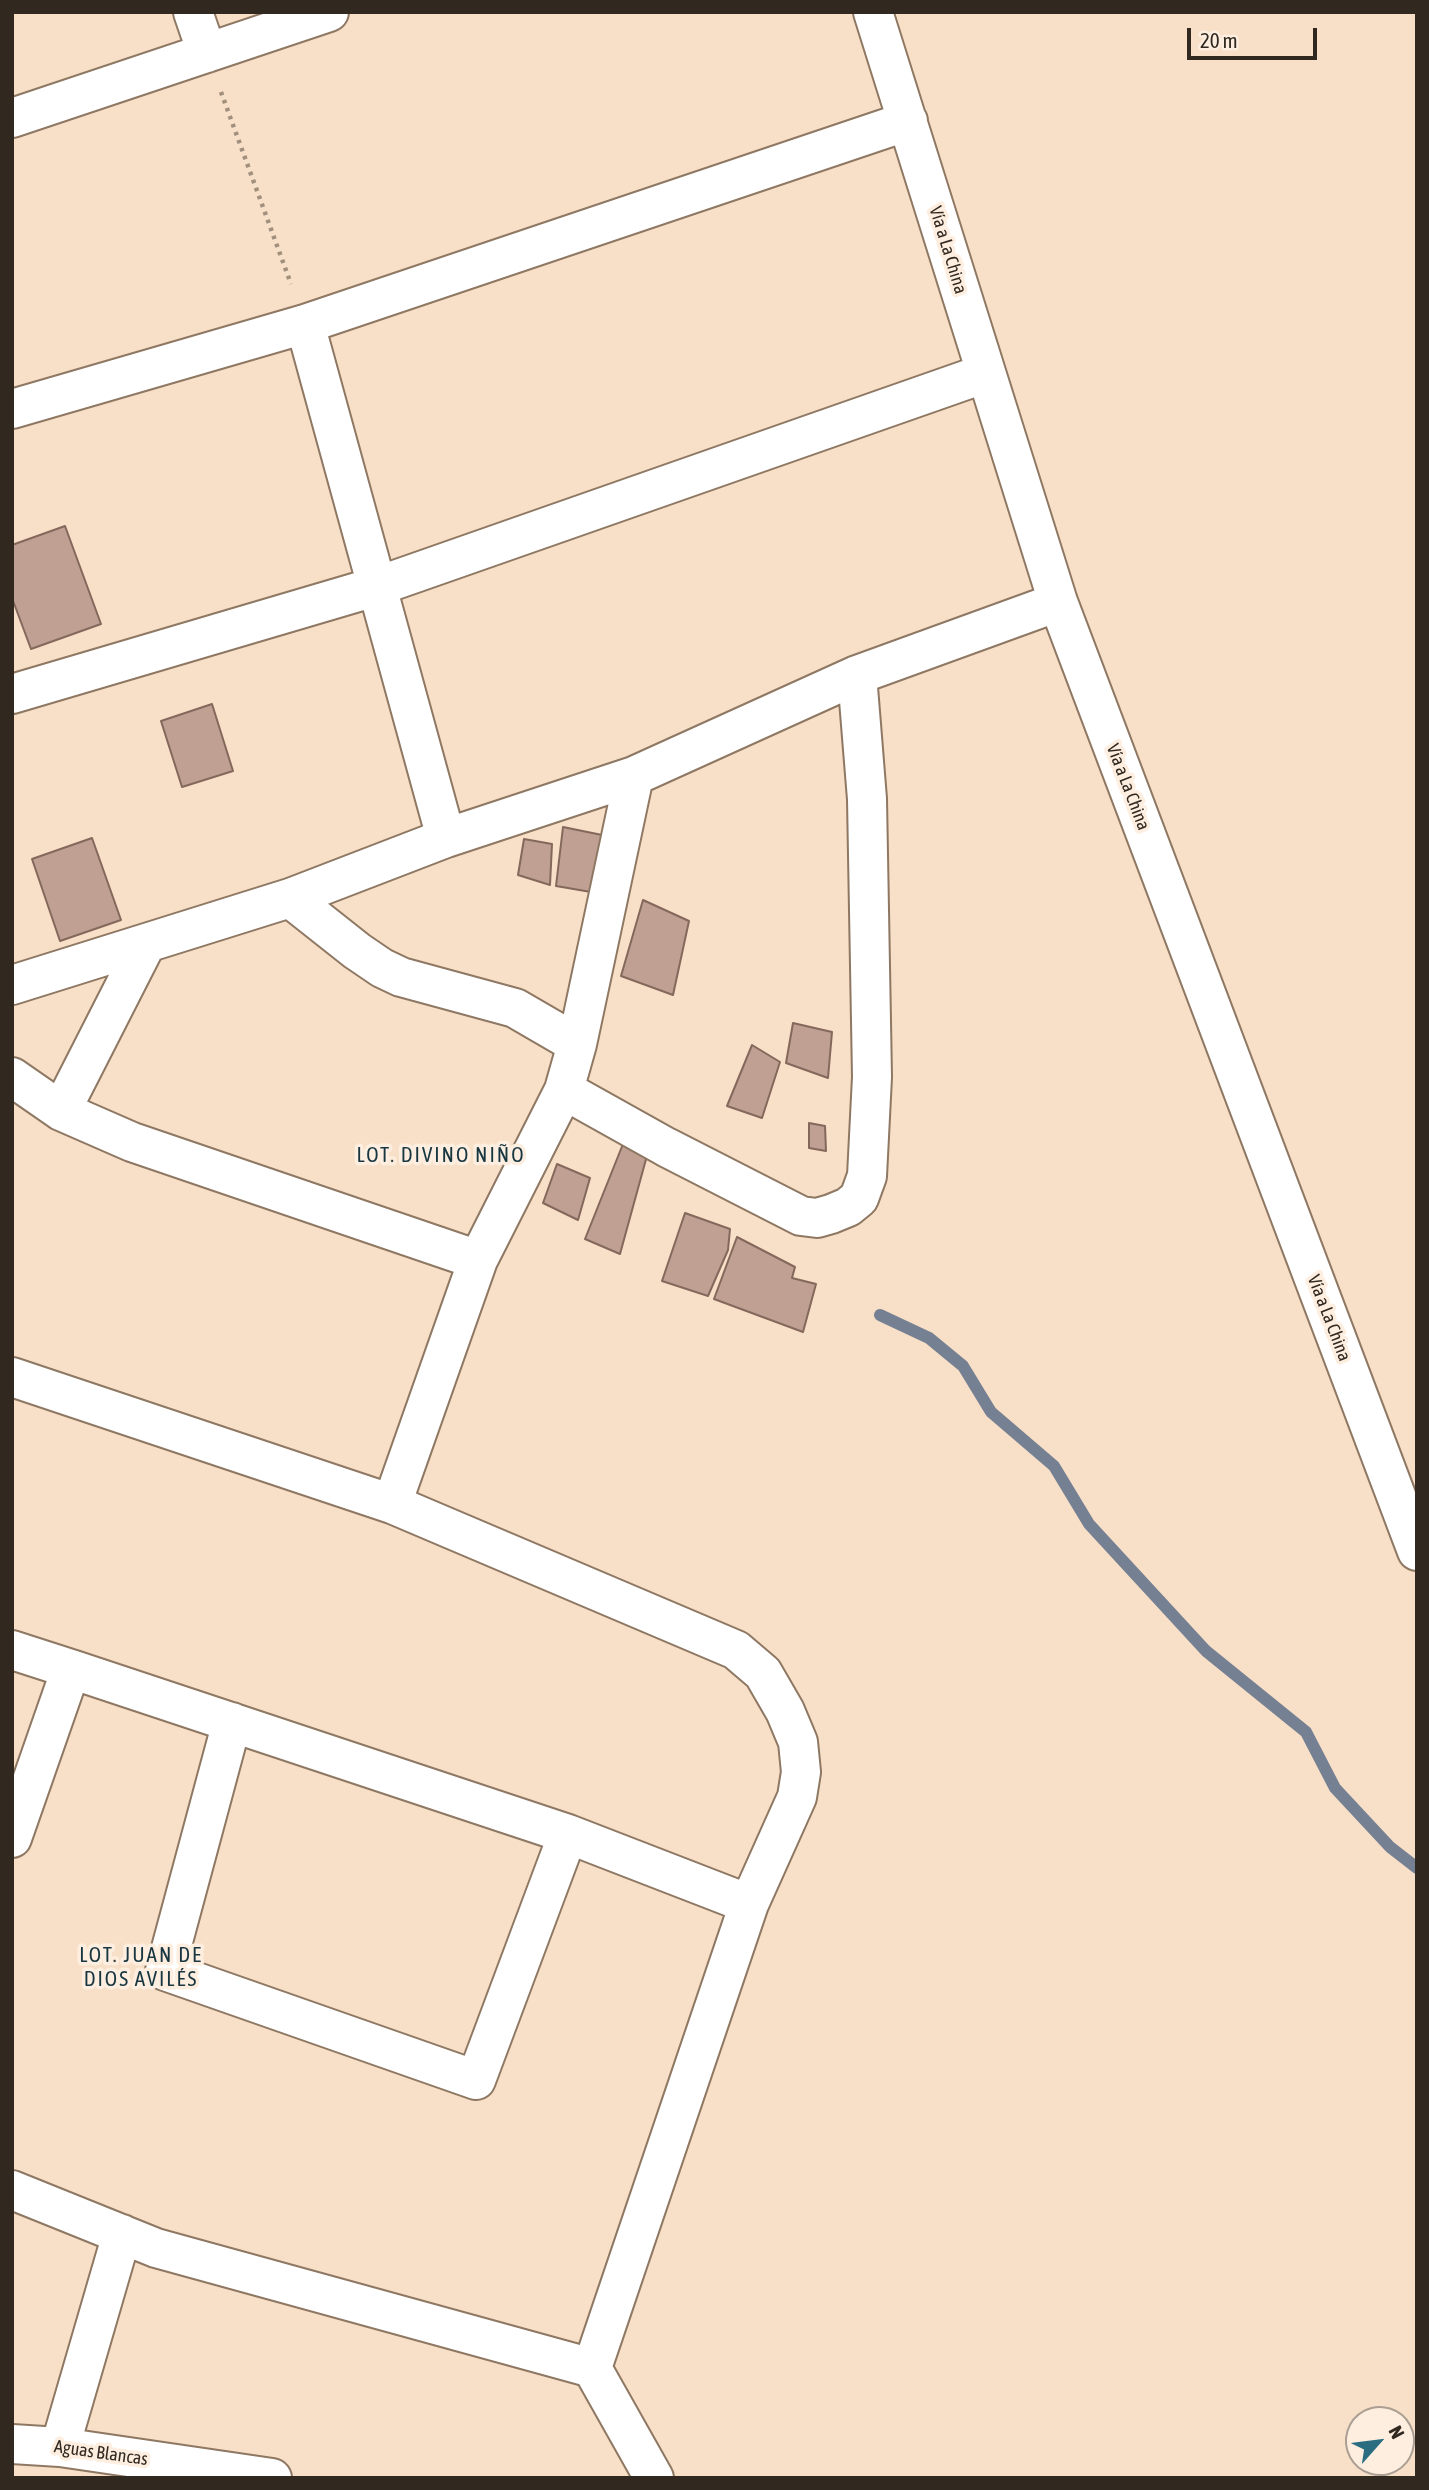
<!DOCTYPE html>
<meta charset="utf-8">
<style>
body{margin:0}
#map{position:relative;width:1429px;height:2490px;overflow:hidden;background:#f8dfc7;font-family:"Asap Condensed",sans-serif}
canvas{display:block}
.frame{position:absolute;inset:0;border:14px solid #31281f;pointer-events:none}
.north{position:absolute;left:1345px;top:2406px;width:70px;height:70px;box-sizing:border-box;background:#fdeee0;border:2px solid #ab9f93;border-radius:50%;rotate:62deg;font-size:19px;font-weight:700;line-height:28px;text-align:center;color:#31281f}
.north::after{content:'';display:block;margin:auto;width:24px;height:32px;background:#2b6d80;clip-path:polygon(50% 0,100% 100%,50% 72%,0 100%)}
.scale{position:absolute;left:1187px;top:28px;width:130px;height:32px;box-sizing:border-box;border:4px solid #31281f;border-top:0;padding-left:9px;font-size:21px;line-height:24px;white-space:nowrap;color:#31281f;-webkit-text-stroke:5px #fdeee0;paint-order:stroke}
</style>
<div id="map">
<canvas width="1429" height="2490"></canvas>
<div class="frame"></div>
<div class="north">N</div>
<div class="scale">20 m</div>
</div>
<script>
const g = document.querySelector('canvas').getContext('2d');
g.lineJoin = 'round';
const shape = rows => new Path2D(rows.map(r => 'M' + r).join(''));
function trace(path, color, width, dash) { g.strokeStyle = color; g.lineWidth = width; g.lineCap = dash ? 'butt' : 'round'; g.setLineDash(dash || []); g.stroke(path); }
function paint(path, color) { g.fillStyle = color; g.fill(path, 'evenodd'); }
function write(font, color, halo, rows, align = 'center') {
  g.font = font + ' "Asap Condensed",sans-serif'; g.lineWidth = 7; g.setLineDash([]); g.textBaseline = 'middle'; g.strokeStyle = halo; g.fillStyle = color; for (const [text, x, y, turn = 0] of rows) {
    g.save(); g.translate(x, y); g.rotate((+turn || 0) * Math.PI / 180); g.textAlign = isNaN(turn) ? turn : align; if (halo) g.strokeText(text, 0, 0); g.fillText(text, 0, 0); g.restore();
  }
}
trace(shape([
 [880,1315,929,1338,963,1366,991,1412,1054,1466,1089,1524,1206,1651,1306,1732,1335,1788,1390,1847,1417,1868]
]), '#758093', 12);
const building = shape([
 [65,526,101,624,31,649,12,598,12,545,65,526],
 [212,704,233,771,182,787,161,721,212,704],
 [563,827,607,836,591,892,556,886,563,827],
 [92,838,121,920,60,941,32,859,92,838],
 [524,839,552,844,550,885,518,875,524,839],
 [643,900,689,921,673,995,621,976,643,900],
 [793,1023,832,1032,828,1078,786,1063,793,1023],
 [752,1045,780,1062,762,1118,727,1106,752,1045],
 [809,1123,825,1126,826,1151,809,1148,809,1123],
 [625,1139,648,1152,620,1254,585,1239,625,1139],
 [557,1164,590,1178,578,1220,543,1203,557,1164],
 [685,1213,730,1229,728,1250,708,1296,662,1281,685,1213],
 [737,1237,795,1267,792,1278,816,1284,803,1332,714,1299,737,1237]
]);
paint(building, '#bfa093');
trace(building, '#85685c', 2);
const street = shape([
 [193,12,207,53],
 [873,12,1058,602,1417,1551],
 [12,118,329,12],
 [305,324,446,838],
 [12,409,305,324,908,121],
 [12,694,378,586,986,373],
 [290,898,357,951,382,968,401,977,515,1008,577,1044],
 [12,985,290,898,446,838,634,776,857,675,1058,602],
 [12,1077,61,1111,132,1142,478,1260],
 [564,1090,666,1147,801,1216,817,1218,831,1214,848,1207,859,1198,867,1176,872,1077,867,799,857,675],
 [61,1111,146,944],
 [12,1377,392,1504,736,1650,763,1673,785,1711,798,1742,801,1772,797,1797,749,1904,592,2368,654,2478],
 [392,1504,478,1260,564,1090,577,1044,634,776],
 [12,1650,71,1669,12,1838],
 [71,1669,568,1834,749,1904],
 [232,1722,165,1971,476,2080,568,1834],
 [12,2190,156,2248,592,2368],
 [12,2444,60,2447,272,2478],
 [60,2447,122,2234]
]);
trace(street, '#8e7863', 42);
trace(shape([
 [221,92,291,284]
]), '#a2907f', 4.5, [3.5, 5]);
trace(street, '#fff', 38);
write('18px', '#31281f', '#fdeee0', [
 ["Vía a La China",948,250,73],
 ["Vía a La China",1128,787,69],
 ["Vía a La China",1329,1318,69],
 ["Aguas Blancas",101,2453,8]
]);
g.letterSpacing = '2px';
write('21px', '#173640', '#fdeee0', [
 ["LOT. DIVINO NIÑO",441,1155],
 ["LOT. JUAN DE",141,1955],
 ["DIOS AVILÉS",141,1979]
]);
g.letterSpacing = '0px';
</script>
